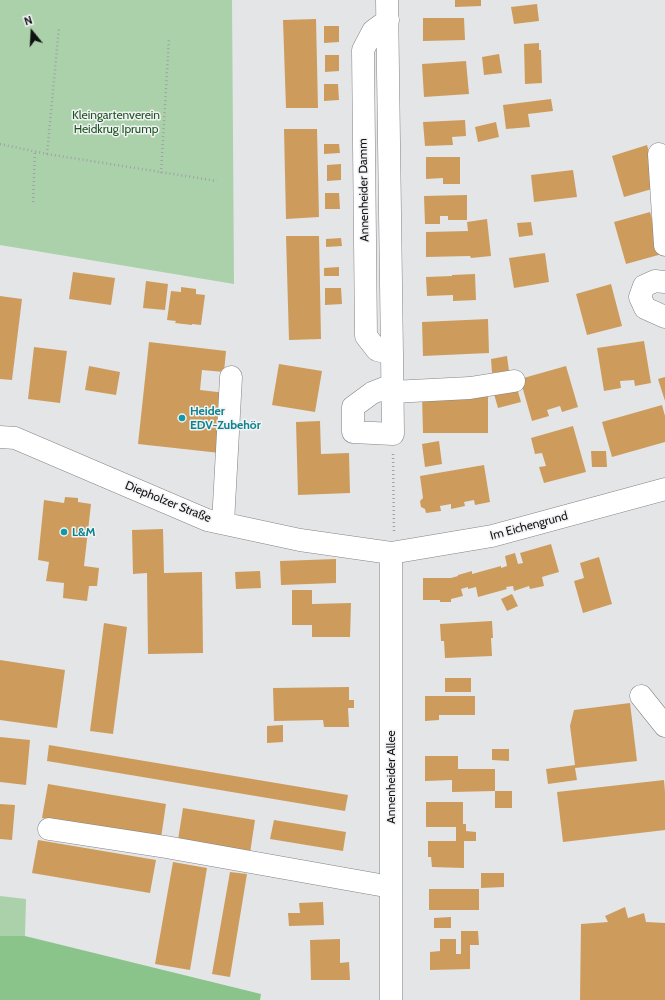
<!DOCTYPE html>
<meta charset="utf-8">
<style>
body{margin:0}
#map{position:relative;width:665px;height:1000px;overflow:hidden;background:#e4e5e7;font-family:Cabin,sans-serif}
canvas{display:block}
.north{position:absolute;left:12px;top:12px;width:40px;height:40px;-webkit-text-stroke:3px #f2f2f4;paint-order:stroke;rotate:342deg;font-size:11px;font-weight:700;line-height:16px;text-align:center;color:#111112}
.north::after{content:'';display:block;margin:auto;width:14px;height:18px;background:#111112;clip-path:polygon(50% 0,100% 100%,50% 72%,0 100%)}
</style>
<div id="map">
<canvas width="665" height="1000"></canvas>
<div class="north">N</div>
</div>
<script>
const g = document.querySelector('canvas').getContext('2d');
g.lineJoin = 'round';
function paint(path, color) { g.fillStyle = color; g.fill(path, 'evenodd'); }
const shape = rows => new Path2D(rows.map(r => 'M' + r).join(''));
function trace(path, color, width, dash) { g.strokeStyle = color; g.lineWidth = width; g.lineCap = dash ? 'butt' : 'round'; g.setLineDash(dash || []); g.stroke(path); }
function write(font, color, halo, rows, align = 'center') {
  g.font = font + ' Cabin,sans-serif'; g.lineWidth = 3; g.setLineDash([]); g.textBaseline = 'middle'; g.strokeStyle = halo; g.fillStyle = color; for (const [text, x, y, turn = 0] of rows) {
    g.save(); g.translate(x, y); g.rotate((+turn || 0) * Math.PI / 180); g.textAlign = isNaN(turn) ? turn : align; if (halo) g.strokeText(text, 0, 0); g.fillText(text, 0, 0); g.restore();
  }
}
paint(shape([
 [0,0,232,0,234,284,0,245],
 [0,896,26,899,25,936,0,936]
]), '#aad1aa');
paint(shape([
 [0,936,25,936,261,994,260,1000,0,1000]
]), '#8ac48b');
paint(shape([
 [455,0,481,0,481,6,455,7],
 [537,4,539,21,514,24,511,7],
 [423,18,464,18,465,40,423,41],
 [316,19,318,108,286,108,283,20],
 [324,26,339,26,339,42,324,43],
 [539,43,539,50,541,50,542,83,525,84,524,44],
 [499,54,502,73,484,75,482,57],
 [325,55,339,55,339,71,325,72],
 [466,61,469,94,424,97,422,64],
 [324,84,338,84,339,100,324,101],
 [551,99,553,111,528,114,530,127,506,129,503,105],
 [465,120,466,136,452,137,453,145,425,146,423,122],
 [496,122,499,137,478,142,475,127],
 [284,129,317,129,319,217,286,219],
 [324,144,339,144,340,153,324,154],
 [647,145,659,187,624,197,612,156],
 [426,157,460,157,460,184,443,184,443,178,426,179],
 [341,164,341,180,327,181,327,165],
 [573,170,577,197,534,202,531,175],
 [325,193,339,193,340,209,325,209],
 [467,195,467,220,448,220,448,216,440,216,440,224,425,224,424,196],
 [650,212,662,254,626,264,614,222],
 [487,219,491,256,471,258,470,256,426,257,426,232,468,231,467,222],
 [531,222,533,235,519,237,517,223],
 [286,236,319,236,321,339,289,340],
 [341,238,342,246,326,247,326,239],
 [545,253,549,282,514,288,509,258],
 [339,267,339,276,324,276,324,268],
 [73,272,115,278,111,305,69,299],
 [475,274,476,300,453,301,453,295,427,296,426,277,452,276,452,275],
 [146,281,168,284,165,310,143,308],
 [611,284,622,326,587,335,576,294],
 [181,287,196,289,196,294,205,295,201,325,192,324,192,325,175,323,176,321,167,320,171,291,181,292],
 [325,288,341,288,342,304,325,305],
 [0,296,22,299,12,380,0,379],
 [488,319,489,353,423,356,422,322],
 [644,341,651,383,635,386,634,380,620,381,621,388,604,391,597,348],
 [149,342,226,351,224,372,202,370,200,390,226,393,220,453,138,444],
 [34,347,67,351,60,403,28,399],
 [507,356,509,371,492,373,491,359],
 [279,364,322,371,315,412,272,405],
 [89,366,120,372,116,395,85,390],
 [566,366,578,407,562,412,560,406,547,410,549,416,532,421,520,379],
 [665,377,665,401,658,379],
 [517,388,521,402,498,408,494,394],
 [422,396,488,396,488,433,423,433],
 [662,405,665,416,665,442,612,457,602,422],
 [320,421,321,454,349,453,350,493,298,495,296,422],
 [573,426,586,472,544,483,539,467,546,466,542,453,535,454,531,438],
 [439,441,442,464,425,467,422,444],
 [591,451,606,451,607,467,592,467],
 [484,465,490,502,475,505,474,500,464,502,465,506,451,509,451,504,440,506,441,511,426,513,425,509,421,507,420,501,423,498,420,476],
 [65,497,78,498,78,502,91,504,84,566,99,568,97,586,89,586,87,601,63,598,64,583,46,581,49,562,38,560,44,500,64,503],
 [163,529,164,573,202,572,203,653,148,654,147,573,133,574,132,530],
 [551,544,559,572,542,577,544,586,530,589,529,586,514,591,513,586,506,587,507,589,478,597,476,587,468,589,468,587,461,589,463,596,451,599,451,602,440,602,440,600,423,600,423,578,451,578,458,576,458,575,472,571,472,574,501,566,501,568,507,566,505,556,515,553,518,564,523,563,520,553],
 [599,557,612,604,583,613,574,581,584,578,580,563],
 [336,559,336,583,281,585,280,561],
 [260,571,261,588,236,589,235,572],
 [292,590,312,590,312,604,351,603,350,637,312,637,312,625,292,625],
 [512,594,518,606,507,611,501,599],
 [492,621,493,638,491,638,492,656,445,658,444,641,441,641,440,624],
 [104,623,127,627,113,734,90,731],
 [0,660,65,670,57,728,0,720],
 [445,678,471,678,471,692,445,692],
 [349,687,349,700,354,700,354,708,348,708,349,727,324,727,323,720,274,721,273,688],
 [425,696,475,696,475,715,439,715,439,720,425,721],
 [630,703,637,761,575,768,577,780,548,784,546,769,575,765,570,726,574,710],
 [283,725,283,742,267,743,267,726],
 [0,737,30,740,26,785,0,782],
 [49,745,348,795,345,811,47,761],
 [492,749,509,749,509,761,492,760],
 [425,756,458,756,458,769,495,769,495,791,452,792,452,780,425,781],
 [664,780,665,792,665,830,563,842,557,792],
 [48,784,166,804,161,838,42,818],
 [495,791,512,791,512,808,495,808],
 [426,802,463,802,463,824,466,824,466,831,476,832,476,841,464,841,464,868,432,867,431,857,428,857,428,841,456,841,456,827,426,827],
 [0,804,15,805,12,840,0,839],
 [183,808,255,820,250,853,178,840],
 [274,820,346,832,343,851,270,839],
 [38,840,156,860,150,893,32,873],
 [173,862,207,868,190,970,155,964],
 [230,872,247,874,230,977,212,974],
 [481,873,504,873,504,887,481,888],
 [429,889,479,889,479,910,429,910],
 [323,902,324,925,289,926,288,913,300,913,299,903],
 [625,907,628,918,644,913,646,922,665,923,665,1000,580,1000,581,924,608,922,605,916],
 [451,917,451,928,434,928,434,918],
 [461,931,478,931,479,945,470,945,470,969,430,970,430,952,440,951,440,939,456,939,456,954,461,954],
 [340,939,340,963,349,962,350,980,311,980,310,940]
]), '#cd9c5c');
const minor = shape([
 [387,0,392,354,393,434,353,432,353,407,372,393,392,385],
 [388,20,373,31,363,50,366,336,377,350,392,354],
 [659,154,665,245],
 [665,282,655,281,644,286,640,297,645,308,665,317],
 [392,392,470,388,514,381],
 [0,437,15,438,207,520,300,540,391,553,492,536,665,489],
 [223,523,231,377],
 [641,696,665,726],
 [49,829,166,847,391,887],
 [391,1000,391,553]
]);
trace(minor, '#838385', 23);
trace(shape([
 [0,144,47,154,217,181],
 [47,154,59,27],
 [161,173,169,38],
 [33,202,35,151],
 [393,454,394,533]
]), '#a1a2a3', 2.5, [1, 3]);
trace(minor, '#fff', 22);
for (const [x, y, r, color] of [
 [182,418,4,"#0f9aa8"],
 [64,532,4,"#0f9aa8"]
]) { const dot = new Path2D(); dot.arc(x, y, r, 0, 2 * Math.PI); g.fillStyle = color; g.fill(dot); trace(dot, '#f2f2f4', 1.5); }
write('12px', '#1a5520', '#f2f2f4', [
 ["Kleingartenverein",116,115],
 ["Heidkrug Iprump",116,129]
]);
write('12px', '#111112', '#f2f2f4', [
 ["Annenheider Damm",364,190,-91],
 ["Diepholzer Straße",168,502,22],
 ["Im Eichengrund",529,526,-15],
 ["Annenheider Allee",391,777,-90]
]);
write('bold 12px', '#0d838f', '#f2f2f4', [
 ["Heider",190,411],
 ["EDV-Zubehör",190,425],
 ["L&M",72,532]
], 'left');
</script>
